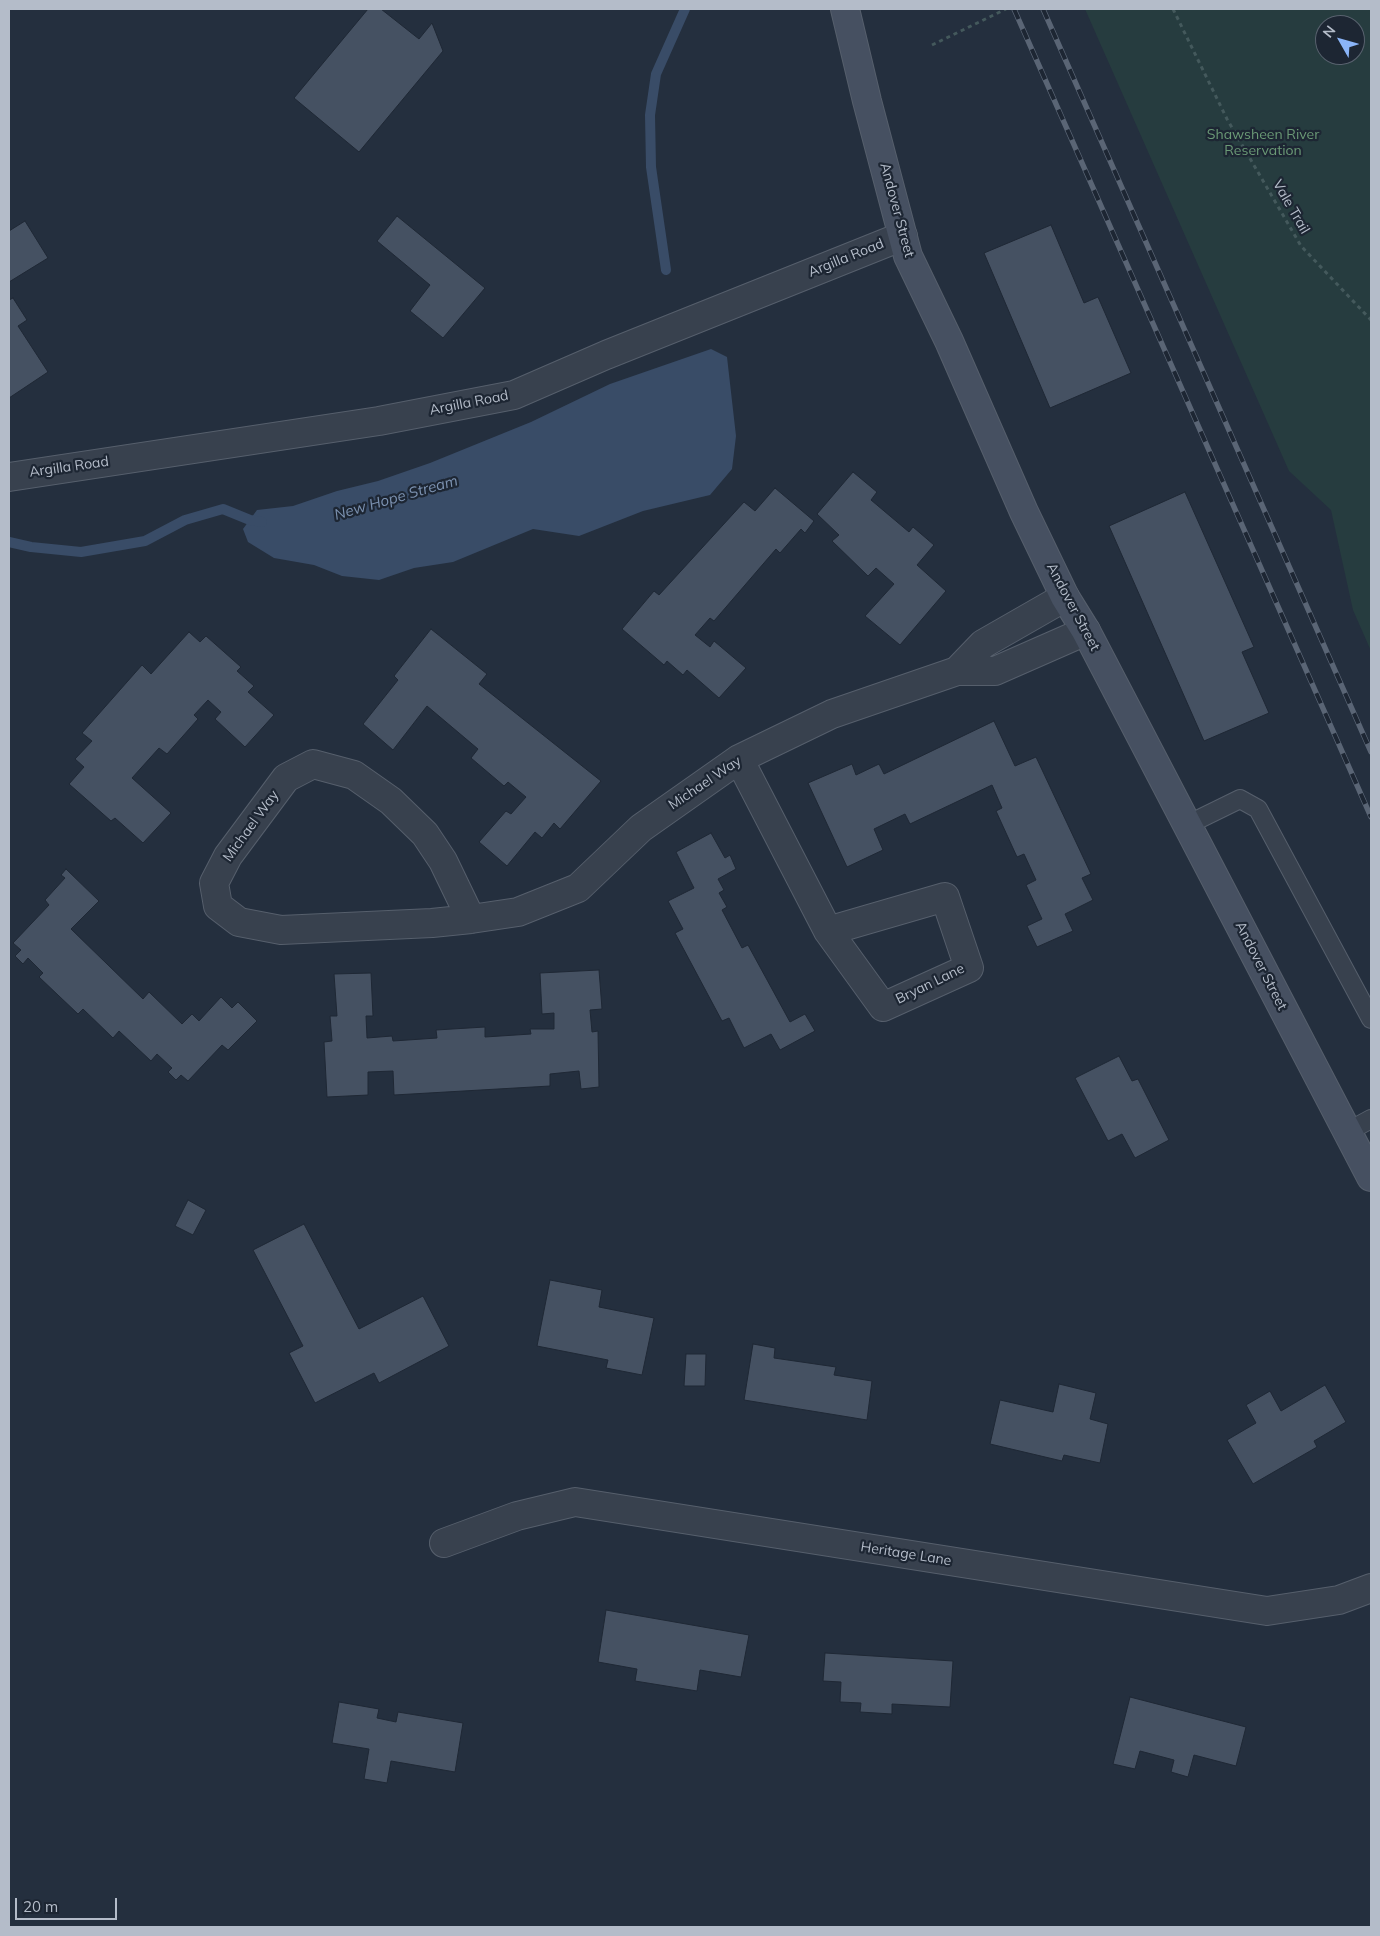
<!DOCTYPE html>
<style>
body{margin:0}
#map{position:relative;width:1380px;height:1936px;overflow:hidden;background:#242f3e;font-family:Mulish,sans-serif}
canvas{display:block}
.frame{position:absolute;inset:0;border:10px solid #b4bcc9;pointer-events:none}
.north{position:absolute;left:1315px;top:15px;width:50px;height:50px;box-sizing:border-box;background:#1d2633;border:1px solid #59626f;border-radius:50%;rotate:308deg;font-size:14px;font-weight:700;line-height:20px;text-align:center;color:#b4bcc9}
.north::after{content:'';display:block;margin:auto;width:18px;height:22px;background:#8ab4f8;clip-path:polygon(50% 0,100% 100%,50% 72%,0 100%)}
.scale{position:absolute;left:15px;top:1898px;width:102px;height:22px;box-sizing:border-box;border:2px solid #b4bcc9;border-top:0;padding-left:6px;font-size:15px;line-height:18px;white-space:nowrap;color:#b4bcc9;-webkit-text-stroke:4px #1d2633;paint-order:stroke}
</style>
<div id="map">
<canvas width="1380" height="1936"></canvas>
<div class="frame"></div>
<div class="north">N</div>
<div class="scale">20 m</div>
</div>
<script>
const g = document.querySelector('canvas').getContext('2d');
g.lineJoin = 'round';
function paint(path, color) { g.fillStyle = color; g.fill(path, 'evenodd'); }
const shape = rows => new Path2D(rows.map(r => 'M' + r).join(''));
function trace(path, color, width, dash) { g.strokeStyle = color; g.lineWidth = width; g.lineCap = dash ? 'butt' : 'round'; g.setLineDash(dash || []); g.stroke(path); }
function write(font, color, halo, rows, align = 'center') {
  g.font = font + ' Mulish,sans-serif'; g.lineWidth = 4.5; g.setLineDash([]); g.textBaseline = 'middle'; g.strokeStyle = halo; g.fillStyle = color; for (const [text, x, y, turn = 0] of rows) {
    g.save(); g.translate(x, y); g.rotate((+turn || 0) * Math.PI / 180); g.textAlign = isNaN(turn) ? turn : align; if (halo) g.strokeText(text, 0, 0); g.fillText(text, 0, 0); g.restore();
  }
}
paint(shape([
 [1085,9,1371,9,1371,651,1353,610,1331,510,1289,471],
 [1325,25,1355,25,1355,55,1325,55]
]), '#263c3f');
paint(shape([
 [711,349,727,357,736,436,732,469,710,495,643,511,579,536,533,529,453,562,414,568,379,580,342,576,314,565,274,558,248,542,243,529,257,510,293,506,337,491,378,481,430,463,531,422,610,384]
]), '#394c67');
trace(shape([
 [666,270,651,167,650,115,656,74,685,9],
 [9,542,31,547,81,552,145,541,185,520,223,509,250,520,262,522]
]), '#394c67', 10);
const building = shape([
 [368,9,381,9,419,39,432,23,443,51,359,152,294,98,368,9],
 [397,216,485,288,443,338,410,311,430,285,377,241,397,216],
 [25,221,48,258,9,282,9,231,25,221],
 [1051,225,1084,303,1098,297,1131,373,1050,408,984,253,1051,225],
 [13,298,27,320,18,326,48,372,9,398,9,300,13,298],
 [853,472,877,492,871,500,909,532,913,527,934,545,917,565,946,591,900,645,865,616,894,584,876,568,868,576,832,541,839,535,817,514,853,472],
 [775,488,814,521,805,533,801,529,780,553,776,549,714,621,710,618,695,635,710,647,714,641,746,668,719,698,687,670,683,675,667,661,664,665,622,629,654,591,659,595,744,502,755,511,775,488],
 [1185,492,1254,647,1242,652,1269,713,1204,741,1109,526,1185,492],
 [431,629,487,674,479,684,601,781,560,829,554,823,542,838,535,832,507,866,479,842,506,811,511,814,526,797,508,782,504,786,471,758,478,749,427,706,393,750,363,724,398,680,394,676,431,629],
 [189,632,200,642,206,636,241,667,237,671,254,686,248,692,274,715,245,747,215,719,221,712,208,700,194,715,198,719,167,754,159,748,132,778,171,813,143,843,115,818,111,821,69,784,84,767,75,759,92,741,82,733,142,665,151,674,189,632],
 [994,721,1015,766,1036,757,1091,874,1082,878,1093,900,1065,914,1073,931,1037,947,1027,926,1042,919,1026,885,1036,880,1024,854,1017,857,996,811,1002,808,992,785,910,824,905,814,874,829,883,850,847,867,808,783,852,764,856,775,879,764,884,774,994,721],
 [711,833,725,858,730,855,736,869,718,879,724,890,719,893,727,907,722,910,742,948,748,945,790,1022,805,1014,815,1031,780,1050,771,1034,744,1048,729,1018,722,1021,675,933,683,929,668,901,694,888,676,852,711,833],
 [66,869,99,901,71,929,143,999,149,992,182,1024,192,1014,199,1021,221,997,232,1008,238,1002,257,1021,228,1050,222,1045,188,1081,181,1075,176,1080,168,1072,172,1068,157,1054,151,1061,119,1031,113,1038,83,1009,78,1014,39,977,43,973,28,958,23,964,15,956,21,950,13,943,49,905,45,900,65,878,61,875,66,869],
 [599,970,602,1009,590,1010,592,1032,598,1031,599,1087,581,1089,579,1071,550,1074,550,1086,394,1095,393,1071,368,1072,368,1095,327,1097,324,1042,332,1041,330,1016,337,1016,334,974,371,973,373,1016,366,1016,367,1038,392,1036,393,1041,437,1038,436,1030,485,1027,485,1037,531,1034,530,1029,554,1029,554,1013,542,1014,540,973,599,970],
 [1119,1056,1132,1081,1138,1079,1169,1140,1135,1158,1122,1134,1108,1141,1075,1078,1119,1056],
 [188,1200,206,1210,193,1235,175,1226,188,1200],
 [304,1224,359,1329,423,1296,449,1346,379,1383,374,1373,315,1403,289,1353,303,1346,253,1250,304,1224],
 [550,1280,602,1290,599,1307,654,1318,642,1375,606,1368,608,1360,537,1346,550,1280],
 [753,1344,775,1348,774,1358,836,1367,834,1375,872,1381,867,1420,744,1400,753,1344],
 [686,1354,706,1354,705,1386,684,1386,686,1354],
 [1059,1384,1096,1393,1090,1419,1108,1424,1100,1463,1064,1455,1062,1461,990,1444,1000,1400,1053,1412,1059,1384],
 [1325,1385,1346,1422,1314,1441,1317,1447,1253,1484,1227,1440,1256,1423,1246,1405,1270,1391,1281,1411,1325,1385],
 [606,1610,749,1635,741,1677,700,1670,697,1691,635,1681,637,1669,598,1662,606,1610],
 [825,1653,953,1661,950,1707,892,1704,892,1714,860,1712,861,1703,840,1702,841,1682,823,1681,825,1653],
 [1130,1697,1246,1727,1236,1766,1194,1755,1188,1777,1171,1772,1174,1760,1140,1751,1135,1769,1113,1764,1130,1697],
 [339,1702,379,1709,377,1718,396,1722,398,1712,463,1723,455,1772,391,1761,387,1783,364,1779,369,1749,332,1743,339,1702]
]);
paint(building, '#455162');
trace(building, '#1f2835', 1);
const lane = shape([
 [1187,825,1240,799,1258,809,1371,1019],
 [1347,1132,1371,1119]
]);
const street = shape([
 [9,477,379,421,514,395,606,355,903,236],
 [957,671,983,644,1065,597],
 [739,759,828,931,883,1007,969,968,945,897,828,931],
 [471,919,443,861,425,834,391,801,354,775,313,764,286,778,228,856,214,883,218,906,239,922,281,930,432,923,471,919,518,912,578,888,641,828,739,759,832,714,957,671,995,671,1086,631],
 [444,1543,517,1516,575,1502,1267,1611,1339,1600,1371,1588]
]);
const secondary = shape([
 [845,9,867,101,908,256,949,341,1024,512,1065,597,1086,631,1371,1177]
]);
trace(lane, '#565f6c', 20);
trace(street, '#565f6c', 30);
trace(secondary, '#565f6c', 30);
trace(shape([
 [1173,9,1227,119,1301,246,1371,320],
 [932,45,1006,9]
]), '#44595c', 3, [4, 4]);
trace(lane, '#38414e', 18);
trace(street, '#38414e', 28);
trace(secondary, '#465061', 28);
const rail = shape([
 [1014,9,1371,817],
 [1043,9,1371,752]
]);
trace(rail, '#5a6575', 5.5);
trace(rail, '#1d2633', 4, [11]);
write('14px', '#6b9a76', '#1d2633', [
 ["Shawsheen River",1263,135],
 ["Reservation",1263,151]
]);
write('14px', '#b4bcc9', '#1d2633', [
 ["Vale Trail",1291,207,60],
 ["Andover Street",897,210,75],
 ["Argilla Road",846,258,-22],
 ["Argilla Road",469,403,-11],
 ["Argilla Road",69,467,-8],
 ["Andover Street",1073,607,62],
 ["Michael Way",705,783,-34],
 ["Michael Way",251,826,-54],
 ["Andover Street",1261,966,63],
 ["Bryan Lane",930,984,-26],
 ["Heritage Lane",906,1554,9]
]);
write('italic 15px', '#7c92b1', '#1d2633', [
 ["New Hope Stream",396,498,-16]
]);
</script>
